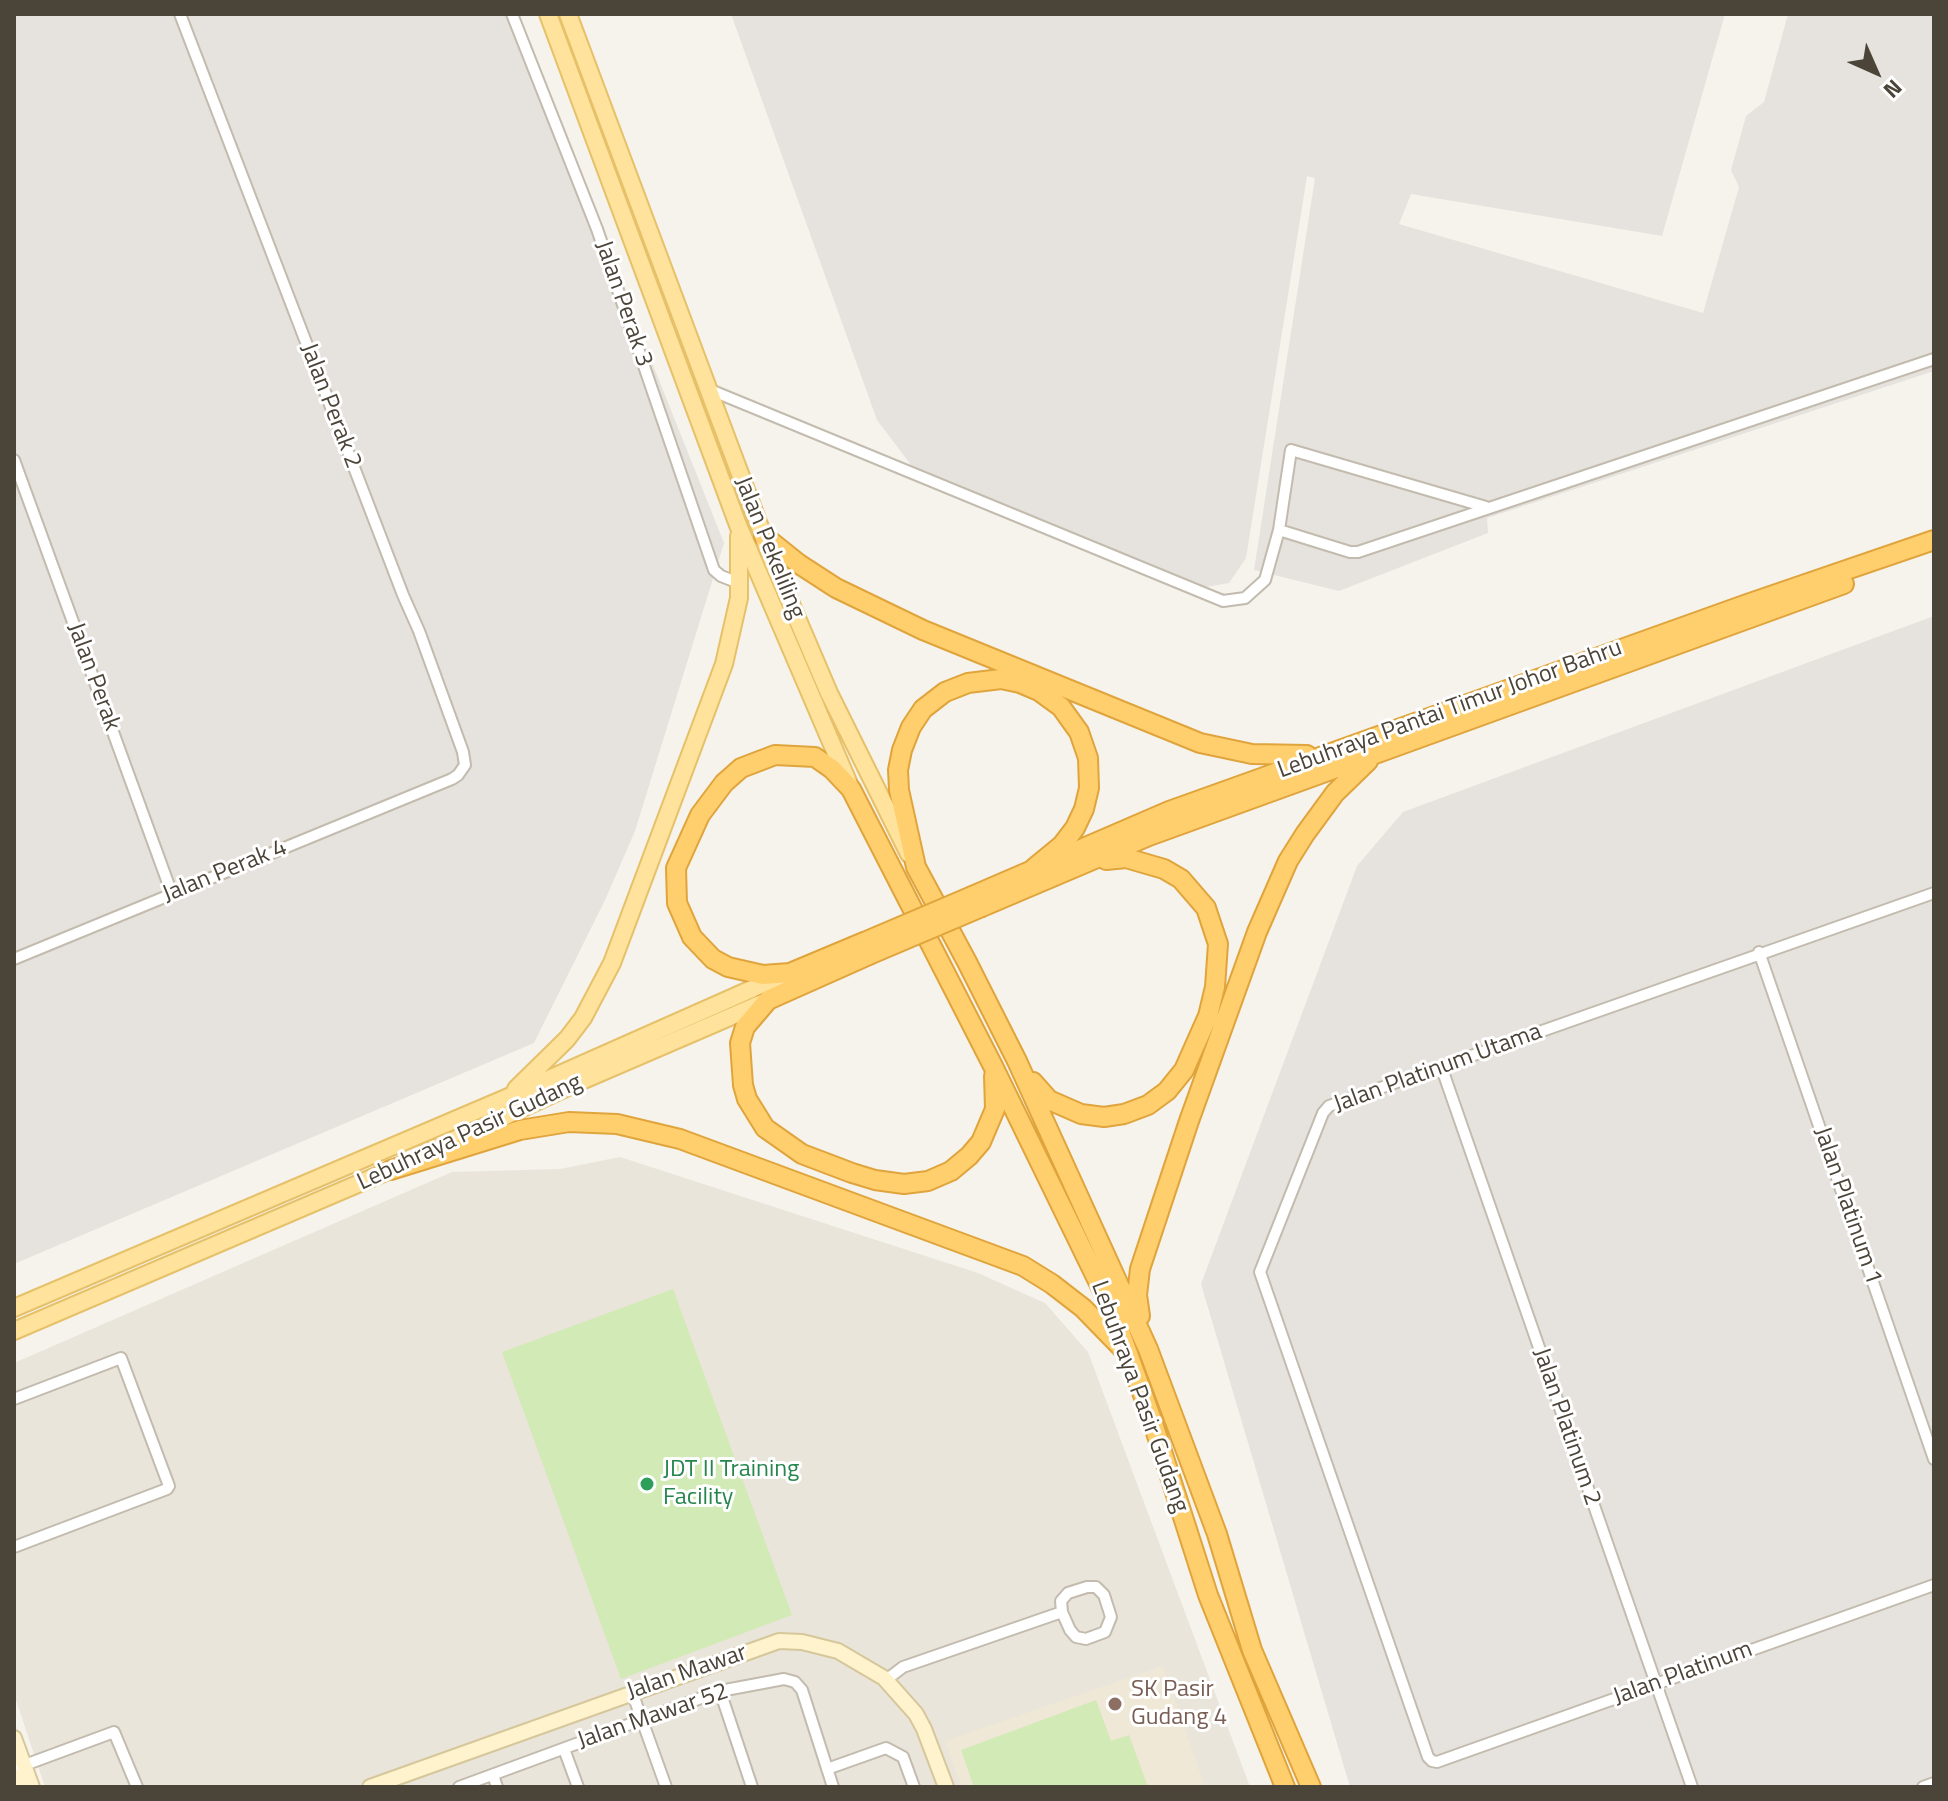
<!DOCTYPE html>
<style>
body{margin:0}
#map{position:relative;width:1948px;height:1801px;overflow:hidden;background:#f6f3ec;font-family:"Titillium Web",sans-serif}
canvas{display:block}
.frame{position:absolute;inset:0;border:16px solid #4b4439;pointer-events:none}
.north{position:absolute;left:1836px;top:32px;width:80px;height:80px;-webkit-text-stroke:6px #fff;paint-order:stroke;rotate:135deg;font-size:22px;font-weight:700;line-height:32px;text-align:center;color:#4b4439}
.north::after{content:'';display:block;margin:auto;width:28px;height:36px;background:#4b4439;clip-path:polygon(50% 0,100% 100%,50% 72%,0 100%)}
</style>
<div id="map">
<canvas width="1948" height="1801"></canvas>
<div class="frame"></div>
<div class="north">N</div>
</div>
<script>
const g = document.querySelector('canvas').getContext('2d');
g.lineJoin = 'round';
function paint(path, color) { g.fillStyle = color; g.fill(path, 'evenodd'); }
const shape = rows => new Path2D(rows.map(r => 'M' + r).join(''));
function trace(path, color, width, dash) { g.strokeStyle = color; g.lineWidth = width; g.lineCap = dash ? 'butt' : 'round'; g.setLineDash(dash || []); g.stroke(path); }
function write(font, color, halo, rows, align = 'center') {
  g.font = font + ' "Titillium Web",sans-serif'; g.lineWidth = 6; g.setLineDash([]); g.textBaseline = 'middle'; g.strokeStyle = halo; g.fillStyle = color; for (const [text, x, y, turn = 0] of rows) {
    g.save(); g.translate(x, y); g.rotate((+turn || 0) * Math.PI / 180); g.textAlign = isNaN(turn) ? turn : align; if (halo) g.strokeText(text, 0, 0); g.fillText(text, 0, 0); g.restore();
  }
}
paint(shape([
 [620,1157,978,1273,1045,1303,1088,1352,1250,1787,45,1787,14,1694,14,1363,452,1172,560,1169]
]), '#eae5da');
paint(shape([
 [14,14,513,14,724,543,635,831,606,898,534,1043,14,1264],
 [731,14,1725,14,1662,236,1411,194,1399,224,1703,313,1739,187,1731,170,1746,116,1764,102,1788,14,1934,14,1934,371,1487,518,1488,533,1339,591,1254,570,1315,178,1307,176,1246,558,1229,583,1206,587,914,469,877,420],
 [1934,616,1934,1787,1350,1787,1201,1284,1357,866,1403,812]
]), '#e6e2dd');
paint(shape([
 [1163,1666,1205,1787,961,1787,945,1741]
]), '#efe8d6');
paint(shape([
 [673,1289,792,1615,621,1679,502,1352],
 [1096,1700,1111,1741,1129,1735,1148,1787,974,1787,961,1750]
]), '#d2eab5');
const street = shape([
 [512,14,597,229,714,570,721,576,739,583],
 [708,389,1223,601,1245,598,1265,580,1279,530,1291,450,1486,507],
 [14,460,172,894],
 [1279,530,1350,552,1358,552,1934,359],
 [1934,893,1329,1106,1323,1113,1260,1272,1428,1757,1432,1761,1437,1762,1934,1585],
 [1759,952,1934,1459],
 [14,959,452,779,458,775,465,765,463,752,419,631,403,595,180,14],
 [1441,1066,1692,1787],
 [14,1399,121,1358,169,1486,167,1489,14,1547],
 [1087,1587,1096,1587,1104,1595,1111,1617,1105,1632,1086,1639,1076,1637,1070,1630,1062,1612,1061,1601,1068,1593,1087,1587],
 [886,1680,903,1667,1062,1612],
 [720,1691,752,1787],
 [632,1692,666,1787],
 [564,1749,578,1787],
 [14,1769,114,1732,137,1787],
 [827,1769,886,1748,903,1757,914,1787],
 [493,1775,497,1787],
 [459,1787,720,1691,784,1679,795,1682,802,1690,833,1787],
 [1923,1787,1934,1783]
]);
const secondary = shape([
 [14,1738,32,1787],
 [14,1776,18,1787],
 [370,1787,779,1641,802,1642,838,1651,884,1678,916,1714,924,1729,946,1787]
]);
const primary = shape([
 [548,14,738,525,849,784],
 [568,14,773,562,829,693,909,854],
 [516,1089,567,1039,583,1018,612,963,724,664,739,598,739,536],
 [426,1153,579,1082,767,1001],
 [14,1308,506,1098,781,976],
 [14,1331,402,1165]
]);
const highway = shape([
 [764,536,799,564,836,588,923,630,1200,743,1252,754,1307,755],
 [1034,868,1062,845,1075,828,1084,809,1089,788,1088,758,1079,732,1061,707,1039,691,1020,683,1001,679,968,683,945,692,923,709,911,727,902,750,898,770,899,790,916,867,967,962,1017,1061,1148,1349,1217,1534,1252,1650,1311,1787],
 [972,896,1169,811,1747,604,1934,540],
 [982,907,1149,836,1844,584],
 [864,942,790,973,763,975,728,967,713,959,692,937,677,903,676,868,700,815,724,783,741,768,775,755,815,757,832,769,851,789,993,1066,1113,1312,1151,1417,1208,1595,1285,1787],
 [869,955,768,1000,745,1027,740,1043,743,1085,747,1099,765,1128,802,1154,852,1173,875,1180,904,1184,928,1181,951,1171,969,1156,981,1142,995,1109,994,1076],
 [1033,1082,1049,1100,1081,1114,1104,1117,1124,1114,1148,1105,1167,1091,1184,1070,1208,1016,1215,987,1218,944,1206,908,1181,879,1164,869,1126,858,1106,860],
 [391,1170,520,1130,569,1122,617,1124,680,1139,1023,1266,1052,1284,1083,1308,1121,1347],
 [1140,1316,1137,1295,1140,1269,1189,1121,1257,932,1288,861,1305,834,1335,793,1368,761]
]);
trace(street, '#c2bbae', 14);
trace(secondary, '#d6c79b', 18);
trace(primary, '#e6c16a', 20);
trace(highway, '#e0a43c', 22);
trace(street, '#fff', 10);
trace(secondary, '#fff3cd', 14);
trace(primary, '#ffe39c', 16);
trace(highway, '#ffcf6e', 18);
const highwayBridge = shape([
 [864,942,972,896],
 [869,955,982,907]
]);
trace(highwayBridge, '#e0a43c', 22, []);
trace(highwayBridge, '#ffcf6e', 18);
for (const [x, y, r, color] of [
 [647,1484,8,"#2e9e5b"],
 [1115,1704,8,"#8d6e63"]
]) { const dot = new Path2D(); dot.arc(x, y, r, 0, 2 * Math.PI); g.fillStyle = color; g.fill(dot); trace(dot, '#fff', 3); }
write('24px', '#4b4439', '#fff', [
 ["Jalan Perak 3",623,304,71],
 ["Jalan Perak 2",330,406,69],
 ["Jalan Pekeliling",769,548,68],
 ["Jalan Perak",93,677,70],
 ["Lebuhraya Pantai Timur Johor Bahru",1450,710,-20],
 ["Jalan Perak 4",225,872,-22],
 ["Jalan Platinum Utama",1438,1069,-20],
 ["Lebuhraya Pasir Gudang",470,1133,-25],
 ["Jalan Platinum 1",1847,1206,71],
 ["Lebuhraya Pasir Gudang",1139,1397,70],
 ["Jalan Platinum 2",1566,1427,71],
 ["Jalan Mawar",687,1673,-19],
 ["Jalan Platinum",1683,1674,-20],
 ["Jalan Mawar 52",653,1717,-19]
]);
write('24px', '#27864d', '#fff', [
 ["JDT II Training",663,1470],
 ["Facility",663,1498]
], 'left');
write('24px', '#785e54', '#fff', [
 ["SK Pasir",1131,1690],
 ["Gudang 4",1131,1718]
], 'left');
</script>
